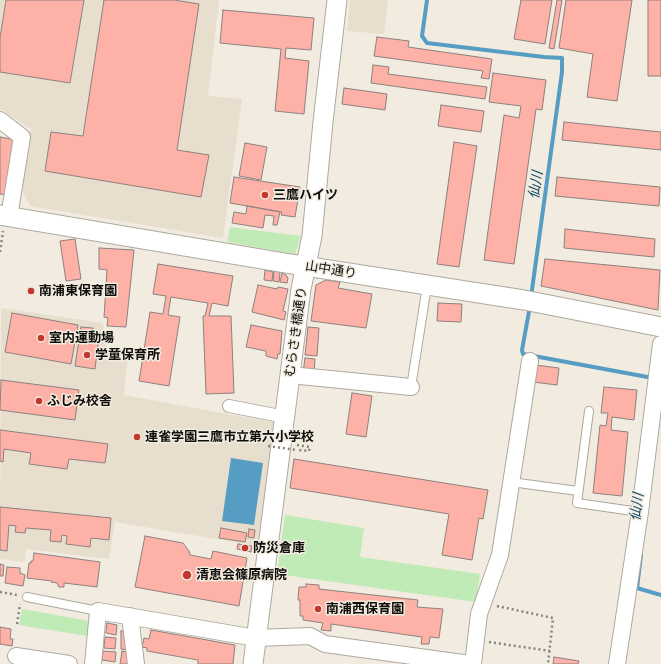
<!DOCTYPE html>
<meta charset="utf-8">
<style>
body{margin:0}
canvas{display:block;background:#f1ebe0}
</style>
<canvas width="661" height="664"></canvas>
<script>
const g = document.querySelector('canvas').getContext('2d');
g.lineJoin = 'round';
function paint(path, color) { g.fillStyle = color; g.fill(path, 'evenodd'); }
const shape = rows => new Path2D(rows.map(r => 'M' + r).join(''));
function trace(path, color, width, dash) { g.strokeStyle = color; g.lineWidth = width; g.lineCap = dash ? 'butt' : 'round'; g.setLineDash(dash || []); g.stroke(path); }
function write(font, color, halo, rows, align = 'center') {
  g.font = font + ' Raleway,"Noto Sans JP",sans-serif'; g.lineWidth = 3; g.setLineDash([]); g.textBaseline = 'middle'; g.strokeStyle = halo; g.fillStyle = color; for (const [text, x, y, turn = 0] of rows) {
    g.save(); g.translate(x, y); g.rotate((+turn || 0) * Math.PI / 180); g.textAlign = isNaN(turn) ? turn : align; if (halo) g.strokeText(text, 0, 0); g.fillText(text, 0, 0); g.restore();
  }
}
paint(shape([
 [0,0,219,0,208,96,242,99,223,238,30,206,22,190,31,129,0,109],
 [350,0,388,0,384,34,347,31],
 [1,308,103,323,107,351,128,353,124,395,276,423,258,546,115,522,109,559,26,549,25,562,0,559]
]), '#e7decd');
paint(shape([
 [230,227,301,236,295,254,227,242],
 [285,515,364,528,360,557,480,574,476,602,277,574],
 [22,609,95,622,93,637,19,625]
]), '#c0ebb7');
paint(shape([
 [231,458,263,463,254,525,222,521]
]), '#569dc4');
trace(shape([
 [427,0,422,36,427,43,544,57,562,58,562,72,531,297],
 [530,306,522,350,523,354,653,378],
 [641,555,637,588,661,595]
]), '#569dc4', 4);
const building = shape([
 [6,0,84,0,70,83,0,72,0,38,6,0],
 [104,0,174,0,199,4,177,150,209,155,201,197,45,171,51,132,83,136,104,0],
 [521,0,552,0,545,44,514,39,521,0],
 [557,0,562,0,554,49,549,48,557,0],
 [566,0,632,0,617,101,587,97,593,54,559,48,566,0],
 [648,0,661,0,661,76,648,76,648,0],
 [223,10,314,18,311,50,286,48,285,58,309,61,304,114,275,111,281,49,220,43,223,10],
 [377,37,409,41,408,47,492,59,489,79,481,78,483,71,374,56,377,37],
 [373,65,389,67,388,74,487,87,485,99,371,83,373,65],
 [493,73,546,80,542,110,536,109,514,264,484,260,504,115,519,118,521,106,489,102,493,73],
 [344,88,387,94,385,110,342,104,344,88],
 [441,105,484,111,481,132,438,126,441,105],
 [564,122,661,132,661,150,562,140,564,122],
 [0,137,16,140,9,195,0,194,0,137],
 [454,142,477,146,459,267,437,264,454,142],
 [245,143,267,147,261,180,239,176,245,143],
 [234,177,300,187,295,217,281,215,282,212,230,203,234,177],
 [557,177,660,187,659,206,555,196,557,177],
 [247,206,280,212,277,225,273,225,274,216,265,215,263,228,232,223,234,212,246,214,247,206],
 [565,229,655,239,654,257,564,248,565,229],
 [75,239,81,279,66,281,60,241,75,239],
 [99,248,134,250,126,327,107,326,108,318,104,317,107,270,99,269,99,248],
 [545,259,660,270,658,310,541,286,545,259],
 [158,264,233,276,228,306,212,303,209,316,231,316,234,393,206,394,203,316,205,316,208,303,171,297,168,315,180,317,169,386,139,381,150,312,163,314,166,296,153,294,158,264],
 [265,270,273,272,272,281,264,280,265,270],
 [274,271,280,272,279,282,273,281,274,271],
 [282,273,286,275,288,278,287,283,280,282,282,273],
 [326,280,340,282,338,288,372,294,366,328,311,321,316,285,326,280],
 [258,285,277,289,278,287,288,289,283,311,286,312,284,320,252,312,258,285],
 [438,303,462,304,461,322,437,321,438,303],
 [12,313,78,325,71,364,5,352,12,313],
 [251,325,282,331,280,354,278,354,277,359,266,356,266,351,246,347,251,325],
 [81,327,93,328,98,345,95,369,75,366,81,327],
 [308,327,319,328,317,356,305,355,308,327],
 [305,358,315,359,314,374,303,373,305,358],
 [535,365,559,368,557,385,533,382,535,365],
 [1,380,79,390,75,420,0,410,1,380],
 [604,387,637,390,634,420,612,417,611,430,628,432,622,496,593,493,600,425,606,426,608,413,601,413,604,387],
 [352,393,372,396,366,437,346,434,352,393],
 [0,430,108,444,105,463,69,459,67,469,29,464,31,453,4,449,3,462,0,461,0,430],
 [294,459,488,490,483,519,479,518,472,560,442,555,449,514,290,488,294,459],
 [0,507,111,518,109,540,91,538,90,547,66,544,67,536,62,535,61,542,50,541,51,530,26,528,25,533,15,532,16,526,9,525,7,551,0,550,0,507],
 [221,528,247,533,245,542,219,538,221,528],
 [249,529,255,530,254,538,248,537,249,529],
 [145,536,183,543,189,551,190,555,211,559,213,551,247,558,239,606,135,587,145,536],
 [238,544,252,546,251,552,237,549,238,544],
 [34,553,100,562,97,587,64,583,64,587,59,587,57,583,51,582,52,581,27,578,29,563,31,563,31,561,33,561,34,553],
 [0,564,4,565,3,576,0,576,0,564],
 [7,567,20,568,20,573,25,575,23,586,5,583,7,567],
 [306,584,319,585,319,589,418,600,417,607,443,609,439,638,430,637,429,644,421,644,422,637,331,624,331,631,321,630,323,623,303,620,303,616,300,616,300,600,298,600,299,587,306,587,306,584],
 [107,623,117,625,116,635,106,633,107,623],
 [0,627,11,629,10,639,13,639,12,646,0,644,0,627],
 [151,630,235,645,233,664,198,664,198,660,147,651,147,648,142,647,144,638,149,639,151,630],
 [121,631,130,631,129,650,121,649,121,631],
 [105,637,116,638,115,649,104,648,105,637],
 [103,651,116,652,115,662,102,660,103,651],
 [122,651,131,653,130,664,120,664,122,651],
 [554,657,579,661,578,664,553,664,554,657]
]);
paint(building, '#feb1a6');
trace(building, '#8d817f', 1);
const service = shape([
 [411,387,427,286],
 [589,411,577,503,640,512],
 [511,482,578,491],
 [27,597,98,611]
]);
const pedestrian = shape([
 [229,406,275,415]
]);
const minor = shape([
 [0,120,22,137,9,217],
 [290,375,411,387],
 [130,616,136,664],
 [16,656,69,664],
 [93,664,98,611,256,638,310,636,325,644,470,664],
 [473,664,479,614,500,555,530,361],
 [617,664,640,512,661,344]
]);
const tertiary = shape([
 [0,215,285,263,524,300,661,327],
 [253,664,301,289,312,236,323,122,337,0]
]);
trace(service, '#aea99f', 10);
trace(pedestrian, '#aea99f', 14);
trace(minor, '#aea99f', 18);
trace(tertiary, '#aea99f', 21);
trace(shape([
 [0,252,3,231],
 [297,445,310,447,309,451,297,450],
 [0,592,17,595],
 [497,606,553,618,548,664],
 [17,624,20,604],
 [489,642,550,651]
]), '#87837b', 2.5, [2, 3]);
trace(service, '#fff', 8);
trace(pedestrian, '#fff', 12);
trace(minor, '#fff', 16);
trace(tertiary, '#fff', 19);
trace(shape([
 [268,446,297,450]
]), '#87837b', 2.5, [2, 3]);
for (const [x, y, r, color] of [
 [265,195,4,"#c4362c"],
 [31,291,4,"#c4362c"],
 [41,338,4,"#c4362c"],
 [87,355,4,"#c4362c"],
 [39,401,4,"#c4362c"],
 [137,437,4,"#c4362c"],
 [245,548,4,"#c4362c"],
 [187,575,5,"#c4362c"],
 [318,609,4,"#c4362c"]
]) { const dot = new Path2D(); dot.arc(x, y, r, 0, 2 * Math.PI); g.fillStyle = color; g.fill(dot); trace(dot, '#f1ebe0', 1.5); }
write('bold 13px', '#0f0d09', '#f1ebe0', [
 ["三鷹ハイツ",273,195],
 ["南浦東保育園",39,291],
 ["室内運動場",49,338],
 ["学童保育所",95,355],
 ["ふじみ校舎",47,401],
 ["連雀学園三鷹市立第六小学校",145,437],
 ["防災倉庫",253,548],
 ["清恵会篠原病院",196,575],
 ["南浦西保育園",326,609]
], 'left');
write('13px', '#0f0d09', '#f1ebe0', [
 ["山中通り",331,270,9],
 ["むらさき橋通り",296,332,-82]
]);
write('italic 14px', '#0c4762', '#f1ebe0', [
 ["仙川",536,185,-82],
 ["仙川",637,507,-83]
]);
</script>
